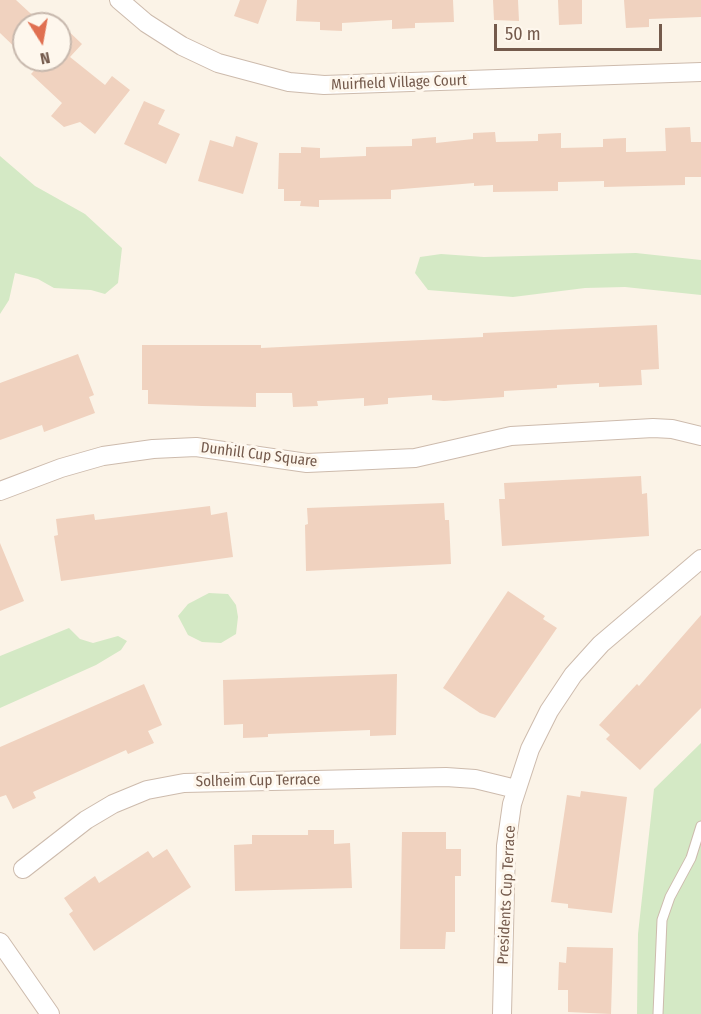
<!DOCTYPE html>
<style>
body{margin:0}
#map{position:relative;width:701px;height:1014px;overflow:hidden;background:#fbf3e7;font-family:"Fira Sans Condensed",sans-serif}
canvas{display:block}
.north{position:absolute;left:12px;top:12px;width:60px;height:60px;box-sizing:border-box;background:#fef7ed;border:2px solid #c7b8ad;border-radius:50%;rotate:169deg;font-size:16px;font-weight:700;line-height:24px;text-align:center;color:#745a4c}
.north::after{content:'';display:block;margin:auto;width:21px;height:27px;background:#e07051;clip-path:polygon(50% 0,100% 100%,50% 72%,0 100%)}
.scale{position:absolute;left:494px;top:24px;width:168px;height:27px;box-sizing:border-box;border:3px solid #745a4c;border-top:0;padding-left:8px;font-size:18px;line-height:21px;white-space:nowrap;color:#745a4c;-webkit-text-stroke:4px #fef7ed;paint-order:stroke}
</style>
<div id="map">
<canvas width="701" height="1014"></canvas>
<div class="north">N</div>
<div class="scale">50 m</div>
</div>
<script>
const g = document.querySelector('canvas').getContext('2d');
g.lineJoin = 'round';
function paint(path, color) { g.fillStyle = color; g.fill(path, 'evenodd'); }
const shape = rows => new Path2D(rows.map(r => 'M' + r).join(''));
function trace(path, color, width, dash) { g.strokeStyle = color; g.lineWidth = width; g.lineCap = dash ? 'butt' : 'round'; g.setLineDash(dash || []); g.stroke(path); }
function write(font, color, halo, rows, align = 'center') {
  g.font = font + ' "Fira Sans Condensed",sans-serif'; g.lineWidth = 6; g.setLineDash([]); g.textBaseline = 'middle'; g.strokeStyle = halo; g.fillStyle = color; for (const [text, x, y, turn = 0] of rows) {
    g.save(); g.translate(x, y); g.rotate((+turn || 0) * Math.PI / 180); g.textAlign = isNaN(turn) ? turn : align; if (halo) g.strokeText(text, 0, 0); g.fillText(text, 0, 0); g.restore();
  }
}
paint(shape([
 [0,156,35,186,85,214,122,248,118,283,105,294,91,290,54,288,38,279,15,273,9,300,0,314],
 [636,253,701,260,701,295,625,287,585,288,513,297,428,290,415,273,420,257,441,254,484,257],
 [209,593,228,594,236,605,238,617,236,634,221,643,202,642,188,635,178,616,188,604],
 [69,628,80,639,93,643,118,636,127,641,121,650,96,665,0,708,0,656],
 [701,743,701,1014,637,1014,638,934,654,789]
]), '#d4e9c5');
paint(shape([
 [0,0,16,0,42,24,24,24,24,56,0,33],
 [240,0,267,0,258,24,234,16],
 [297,0,453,0,454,22,415,23,415,28,392,29,392,20,342,23,342,31,320,30,320,22,296,21],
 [493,0,518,0,519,21,494,20],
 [558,0,582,0,582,24,559,25],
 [624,0,701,0,701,17,649,19,649,27,626,28],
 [60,23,82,44,70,57,105,85,112,76,130,90,95,134,80,122,64,127,51,116,62,103,31,74,44,60,60,60],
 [144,101,165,110,158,124,180,134,166,164,124,144],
 [690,127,691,142,701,142,701,177,685,177,685,185,604,187,604,181,558,182,558,191,493,192,493,185,474,186,474,183,391,190,391,199,319,200,319,207,300,206,301,201,284,201,284,189,278,189,279,153,301,153,301,147,320,148,320,158,366,156,366,147,412,146,412,139,436,137,436,143,473,139,473,133,495,132,496,142,538,141,538,134,561,133,561,148,603,147,603,139,626,138,626,152,666,151,665,128],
 [236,136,258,143,243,194,198,181,210,140,233,147],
 [657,325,659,369,641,370,642,385,599,387,599,383,557,385,557,388,504,391,504,397,444,401,432,400,432,395,388,398,388,404,364,406,364,398,317,401,318,406,293,407,292,393,256,393,256,407,202,406,148,404,148,390,142,390,142,345,261,345,261,348,483,337,483,333],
 [78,354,94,395,89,397,95,413,44,432,42,425,0,440,0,383],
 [641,476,642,494,647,493,649,536,502,546,499,499,505,499,504,483],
 [444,503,445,520,449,520,451,564,306,571,305,525,308,524,307,508],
 [210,506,211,515,227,512,233,557,61,581,54,536,58,535,56,519,94,514,95,520],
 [0,543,24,601,0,611],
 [508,591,545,616,543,619,557,628,495,718,480,713,443,688],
 [701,615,701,708,640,770,606,739,610,735,599,725,637,684,639,686],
 [397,674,396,735,370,736,370,730,268,734,268,737,243,738,243,724,224,725,223,680],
 [144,684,162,725,148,731,154,743,128,754,126,750,33,792,36,798,13,809,6,795,0,797,0,747],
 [581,791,627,797,612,913,568,908,568,904,551,902,567,795,580,797],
 [308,830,334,830,334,844,350,843,352,888,235,891,234,845,252,844,252,835,308,835],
 [402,832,446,832,446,849,461,849,461,876,455,876,455,932,446,932,445,949,400,949],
 [167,849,191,887,94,951,69,914,73,911,64,898,95,876,99,883,148,851,153,858],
 [567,947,613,948,611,1014,568,1012,568,990,558,990,559,962,566,963]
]), '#f0d2bf');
const service = shape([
 [658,1014,662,920,670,897,691,858,701,826]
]);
const minor = shape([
 [119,0,146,23,182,46,218,63,289,82,324,85,701,72],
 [0,491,61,468,103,456,153,449,196,447,307,463,415,458,511,436,653,428,672,429,701,436],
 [23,869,86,820,113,804,147,790,184,783,446,777,475,779,516,789],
 [0,942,50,1014],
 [502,1014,506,846,512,804,530,749,549,711,573,675,601,644,701,559]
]);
trace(service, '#cdbbad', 11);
trace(minor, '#cdbbad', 20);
trace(service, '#fff', 9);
trace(minor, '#fff', 18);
write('15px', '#745a4c', '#fef7ed', [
 ["Muirfield Village Court",399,83,-2],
 ["Dunhill Cup Square",259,455,7],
 ["Solheim Cup Terrace",258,781,-1],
 ["Presidents Cup Terrace",507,895,-87]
]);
</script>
